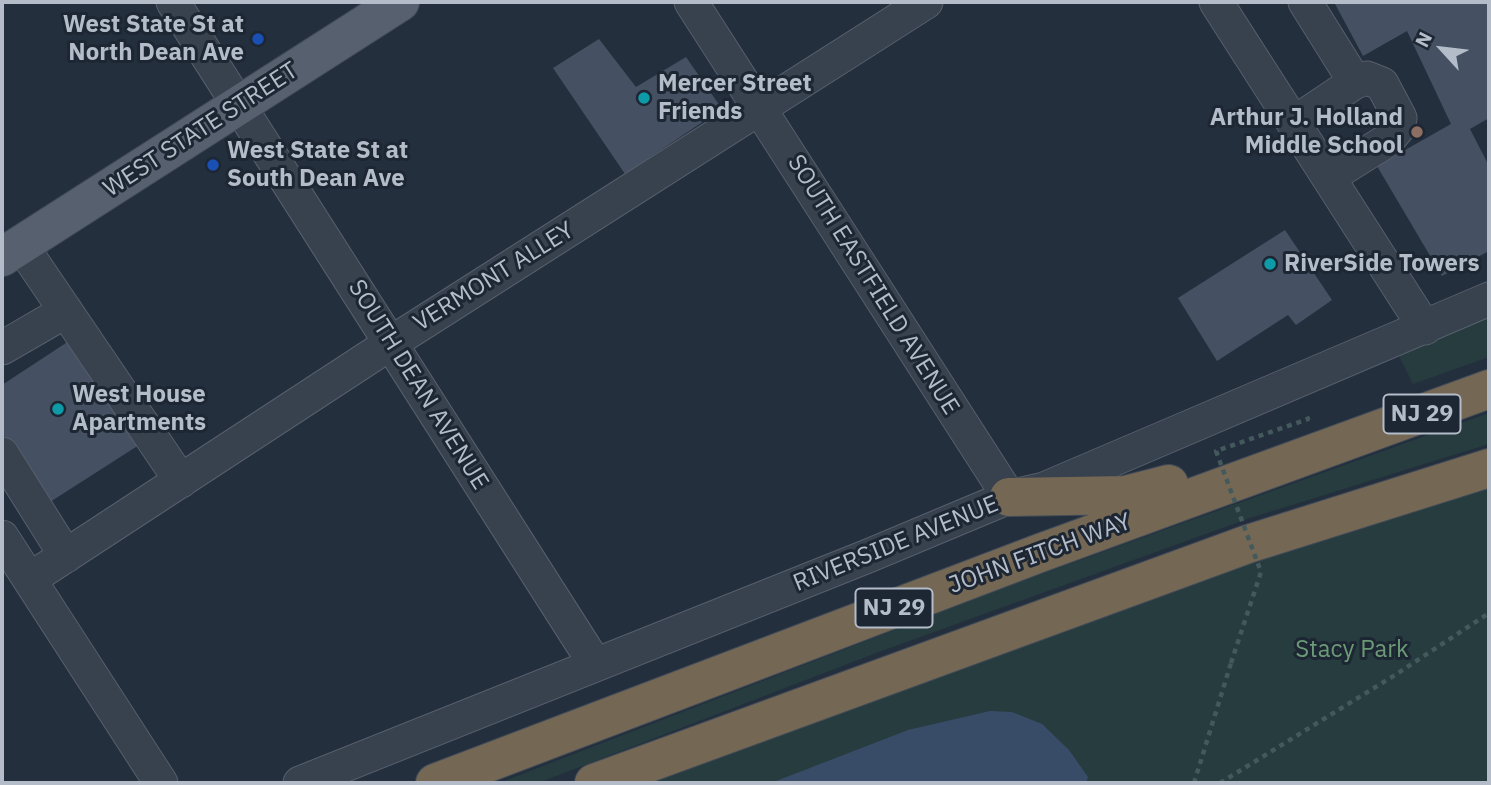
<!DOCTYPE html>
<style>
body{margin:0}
#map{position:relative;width:1491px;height:785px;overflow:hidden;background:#242f3e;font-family:"IBM Plex Sans",sans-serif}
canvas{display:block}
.frame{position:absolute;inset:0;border:4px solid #b4bcc9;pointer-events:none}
.north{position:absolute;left:1407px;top:14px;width:70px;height:70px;-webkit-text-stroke:5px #1d2633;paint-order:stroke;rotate:297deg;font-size:19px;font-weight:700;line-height:28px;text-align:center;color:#b4bcc9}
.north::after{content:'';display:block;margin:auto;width:24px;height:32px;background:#b4bcc9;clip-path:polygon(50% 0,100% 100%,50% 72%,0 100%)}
</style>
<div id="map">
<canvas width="1491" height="785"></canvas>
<div class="frame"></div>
<div class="north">N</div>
</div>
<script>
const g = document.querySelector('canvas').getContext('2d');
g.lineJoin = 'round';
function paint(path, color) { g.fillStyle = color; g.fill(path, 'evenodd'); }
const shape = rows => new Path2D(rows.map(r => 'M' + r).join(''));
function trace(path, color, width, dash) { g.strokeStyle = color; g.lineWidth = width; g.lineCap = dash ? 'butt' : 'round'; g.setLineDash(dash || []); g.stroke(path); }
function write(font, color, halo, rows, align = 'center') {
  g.font = font + ' "IBM Plex Sans",sans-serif'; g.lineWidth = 6; g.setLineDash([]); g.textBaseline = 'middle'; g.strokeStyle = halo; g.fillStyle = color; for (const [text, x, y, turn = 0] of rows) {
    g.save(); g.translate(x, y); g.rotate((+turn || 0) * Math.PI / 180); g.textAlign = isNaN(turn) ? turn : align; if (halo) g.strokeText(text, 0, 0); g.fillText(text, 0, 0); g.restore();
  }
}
paint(shape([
 [1489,315,1489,357,1413,384,1399,356],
 [1489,413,1489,444,1250,518,876,653,538,783,499,783,1008,586],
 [1489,467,1489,783,594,783]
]), '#263c3f');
paint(shape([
 [990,711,1012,712,1042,724,1069,750,1088,777,1086,783,771,783,908,730]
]), '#394c67');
paint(shape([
 [1334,2,1489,2,1489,85,1487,86,1489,91,1489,118,1470,129,1489,166,1489,251,1442,276,1377,166,1451,124,1407,31,1363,56],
 [599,39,636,87,686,57,722,109,625,174,553,68],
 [1285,230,1332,300,1296,325,1288,315,1217,361,1178,298],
 [69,341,139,445,50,502,2,433,2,385]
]), '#455162');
const minor = shape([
 [173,2,595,664],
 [691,2,1009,497],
 [1216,2,1425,328],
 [1305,2,1355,82],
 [1294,123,1355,82,1367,78,1382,84,1400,118,1398,128,1388,140,1329,177],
 [21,245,181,481],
 [2,348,66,311],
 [2,454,66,556],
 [2,537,161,783],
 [30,579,391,343,926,2],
 [300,783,868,556,1009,497,1044,489,1489,299]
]);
const major = shape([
 [2,257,400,2]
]);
const highway = shape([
 [1009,497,1126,495,1169,484],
 [435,783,1040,553,1489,389],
 [594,783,1248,544,1489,468]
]);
trace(minor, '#565f6c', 35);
trace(major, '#414a57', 40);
trace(highway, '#434c59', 40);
trace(shape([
 [1194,783,1231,663],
 [1220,783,1395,675,1489,613]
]), '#44595c', 4.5, [5, 5]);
trace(minor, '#38414e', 33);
trace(major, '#56606e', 38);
trace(highway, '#746855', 38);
trace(shape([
 [1231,663,1261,572,1216,451,1308,419,1305,412]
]), '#44595c', 4.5, [5, 5]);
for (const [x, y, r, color] of [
 [258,39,7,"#1a4fb4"],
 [644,98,7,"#0f9aa8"],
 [1417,132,7,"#8d6e63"],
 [213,165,7,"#1a4fb4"],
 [1270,264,7,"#0f9aa8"],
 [58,409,7,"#0f9aa8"]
]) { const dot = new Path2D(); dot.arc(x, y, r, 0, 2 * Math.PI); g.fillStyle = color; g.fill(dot); trace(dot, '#1d2633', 2.5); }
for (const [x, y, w] of [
 [1422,414,77],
 [894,608,77]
]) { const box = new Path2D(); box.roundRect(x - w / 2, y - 19.5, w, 39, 5); g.fillStyle = '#1d2633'; g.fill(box); trace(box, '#b4bcc9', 2); }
write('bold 23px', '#b4bcc9', null, [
 ["NJ 29",1422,414],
 ["NJ 29",894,608]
]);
write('bold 24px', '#b4bcc9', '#1d2633', [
 ["West State St at",244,25,"right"],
 ["North Dean Ave",244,53,"right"],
 ["Mercer Street",658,84],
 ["Friends",658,112],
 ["Arthur J. Holland",1403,118,"right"],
 ["Middle School",1403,146,"right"],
 ["West State St at",227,151],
 ["South Dean Ave",227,179],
 ["RiverSide Towers",1284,264],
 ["West House",72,395],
 ["Apartments",72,423]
], 'left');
write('24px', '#b4bcc9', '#1d2633', [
 ["WEST STATE STREET",201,130,-33],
 ["VERMONT ALLEY",494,277,-32],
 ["SOUTH EASTFIELD AVENUE",873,285,58],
 ["SOUTH DEAN AVENUE",418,385,58],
 ["RIVERSIDE AVENUE",896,544,-22],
 ["JOHN FITCH WAY",1040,554,-20]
]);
write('24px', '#6b9a76', '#1d2633', [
 ["Stacy Park",1352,650]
]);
</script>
